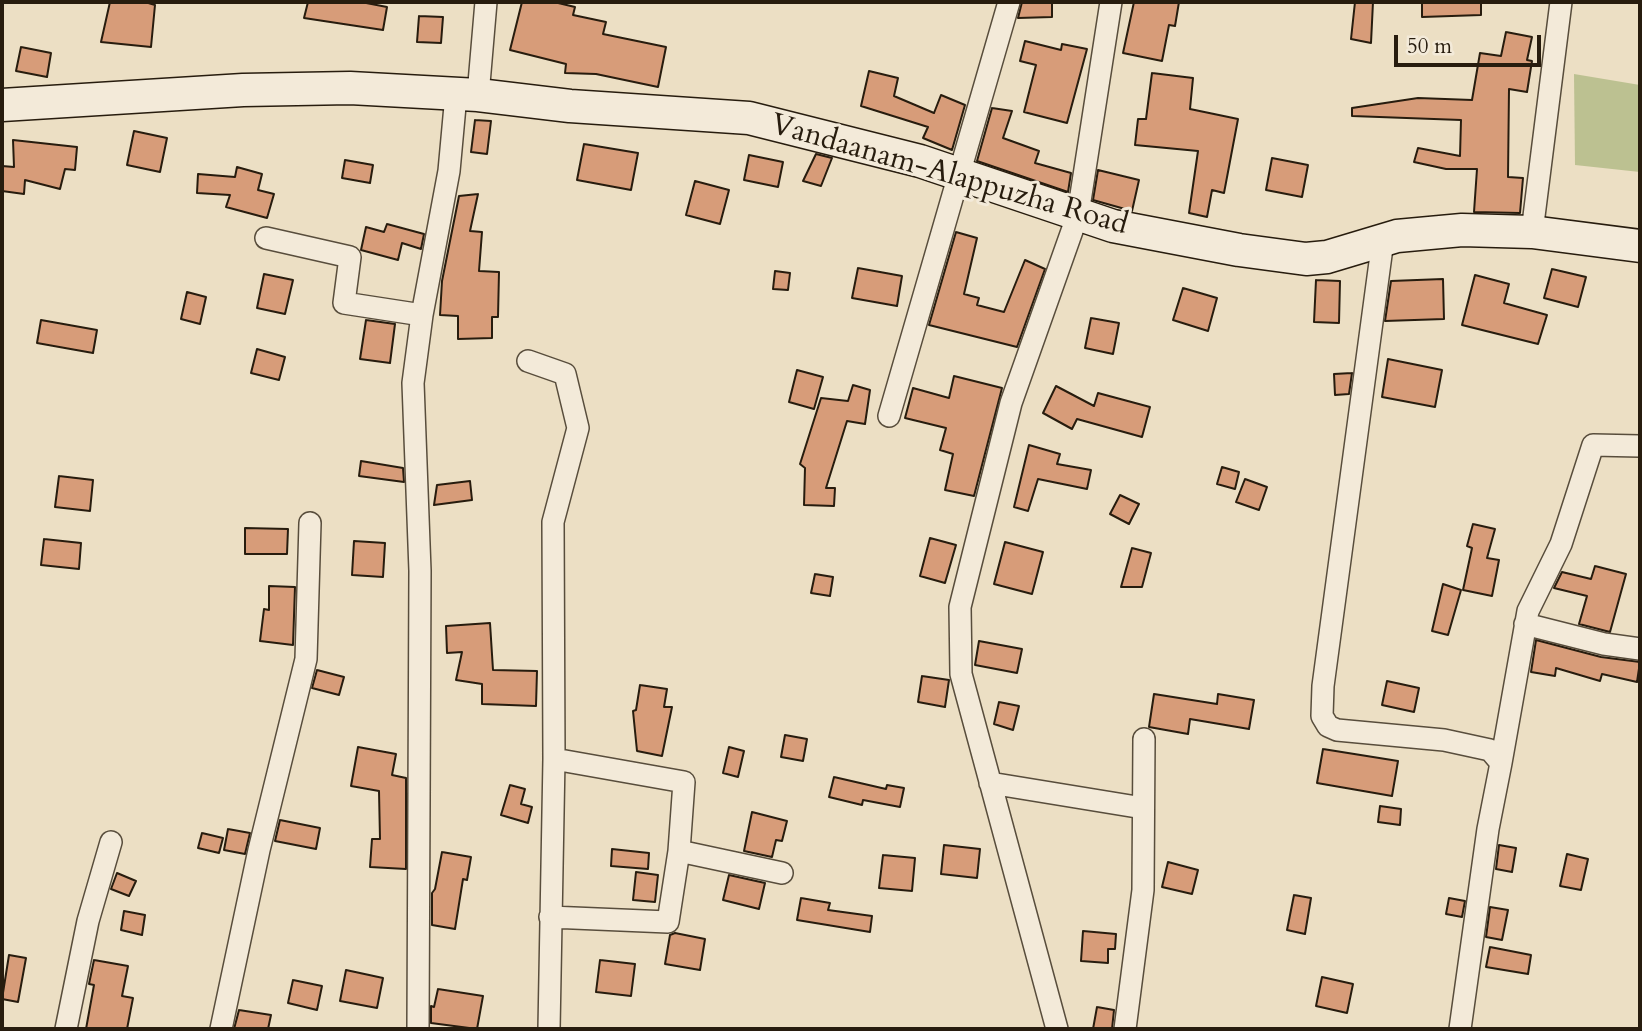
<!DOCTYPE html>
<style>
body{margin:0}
#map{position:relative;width:1642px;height:1031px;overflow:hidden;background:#ecdfc4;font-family:Cardo,serif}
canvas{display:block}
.frame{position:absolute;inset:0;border:4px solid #271c0e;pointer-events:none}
.scale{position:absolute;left:1394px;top:35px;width:147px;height:32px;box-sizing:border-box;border:4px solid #271c0e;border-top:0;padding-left:9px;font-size:21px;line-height:24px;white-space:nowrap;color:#271c0e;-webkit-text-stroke:5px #f3ead9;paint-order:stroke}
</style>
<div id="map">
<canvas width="1642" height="1031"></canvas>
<div class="frame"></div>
<div class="scale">50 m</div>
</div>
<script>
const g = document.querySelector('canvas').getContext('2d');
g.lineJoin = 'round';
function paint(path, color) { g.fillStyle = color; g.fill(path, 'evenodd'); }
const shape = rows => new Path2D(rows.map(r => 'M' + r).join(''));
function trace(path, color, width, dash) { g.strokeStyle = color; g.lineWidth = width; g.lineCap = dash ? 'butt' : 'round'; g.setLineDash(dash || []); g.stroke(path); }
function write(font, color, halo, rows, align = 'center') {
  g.font = font + ' Cardo,serif'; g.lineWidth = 6; g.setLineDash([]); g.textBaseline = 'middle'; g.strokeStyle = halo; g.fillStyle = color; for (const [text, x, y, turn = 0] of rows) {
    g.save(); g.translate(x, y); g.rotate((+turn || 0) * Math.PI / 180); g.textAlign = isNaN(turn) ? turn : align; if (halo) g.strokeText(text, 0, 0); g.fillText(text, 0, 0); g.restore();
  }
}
paint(shape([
 [1574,74,1640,85,1640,172,1575,165]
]), '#bcc191');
const building = shape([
 [110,2,145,2,155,5,151,47,101,42,110,2],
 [308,2,361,2,387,7,383,30,304,18,308,2],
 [522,2,554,2,575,7,573,15,606,22,603,34,666,47,658,87,596,74,565,73,566,64,510,50,522,2],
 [1022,2,1052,2,1052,17,1018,18,1022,2],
 [1134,2,1179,2,1175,26,1169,25,1162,61,1123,53,1134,2],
 [1355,2,1373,2,1371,43,1351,39,1355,2],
 [1422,2,1481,2,1481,15,1422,17,1422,2],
 [419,16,443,17,441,43,417,42,419,16],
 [1506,32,1532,37,1527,60,1532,61,1527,92,1509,89,1508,177,1523,178,1520,213,1474,212,1477,169,1446,169,1414,162,1418,148,1460,156,1461,120,1352,116,1352,108,1418,98,1472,100,1480,53,1501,56,1506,32],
 [1025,41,1061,50,1062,44,1087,49,1067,123,1024,112,1036,65,1020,61,1025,41],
 [21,47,51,53,47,77,16,71,21,47],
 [869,71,898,78,894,96,934,113,941,95,965,105,952,150,923,138,928,127,861,106,869,71],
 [1152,73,1193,78,1190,109,1238,119,1224,193,1212,190,1207,217,1189,213,1198,151,1135,145,1138,119,1146,119,1152,73],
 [992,108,1012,111,1003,138,1039,151,1035,163,1071,173,1068,192,977,161,992,108],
 [475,120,491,121,487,154,471,152,475,120],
 [134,131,167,138,160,172,127,165,134,131],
 [13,140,77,147,75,170,65,169,60,189,25,180,24,194,2,191,2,166,14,167,13,140],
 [584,144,638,153,631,190,577,180,584,144],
 [816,154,832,158,821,186,803,181,816,154],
 [749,155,783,162,778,187,744,180,749,155],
 [1272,158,1308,165,1302,197,1266,190,1272,158],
 [345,160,373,165,370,183,342,178,345,160],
 [237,167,262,174,258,190,274,194,267,218,226,207,230,195,197,193,198,174,235,177,237,167],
 [1098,170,1139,180,1132,211,1093,200,1098,170],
 [695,181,729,190,720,224,686,215,695,181],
 [478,194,470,231,482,232,479,271,499,272,498,317,492,317,492,338,458,339,458,316,440,315,442,281,459,196,478,194],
 [387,224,424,234,421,249,402,243,398,260,361,250,366,227,384,232,387,224],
 [956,232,977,238,964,294,979,298,977,305,1004,312,1025,260,1045,269,1017,347,929,325,956,232],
 [858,268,902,276,897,306,852,298,858,268],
 [1552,269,1586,277,1578,307,1544,298,1552,269],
 [775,271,790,273,788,290,773,289,775,271],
 [264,274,293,280,285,314,257,308,264,274],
 [1475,275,1509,284,1504,303,1547,315,1538,344,1462,325,1475,275],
 [1443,279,1444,319,1385,321,1391,281,1443,279],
 [1316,280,1340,281,1339,323,1314,322,1316,280],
 [1183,288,1217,298,1208,331,1173,320,1183,288],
 [187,292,206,297,200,324,181,319,187,292],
 [1091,318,1119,323,1113,354,1085,348,1091,318],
 [41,320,97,330,93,353,37,343,41,320],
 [366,320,395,324,390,363,360,359,366,320],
 [257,349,285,357,279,380,251,373,257,349],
 [1388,359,1442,370,1435,407,1382,397,1388,359],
 [797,370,823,377,814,409,789,402,797,370],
 [1352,373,1349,394,1335,395,1334,374,1352,373],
 [954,376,1002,388,974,496,945,490,953,454,940,450,946,428,905,418,913,388,949,398,954,376],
 [853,385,870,390,865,424,847,421,826,488,835,488,834,506,804,505,805,468,800,464,821,398,848,401,853,385],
 [1056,386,1094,406,1098,393,1150,407,1142,437,1077,419,1072,429,1043,413,1056,386],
 [1029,445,1060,454,1057,464,1091,470,1087,489,1038,479,1028,511,1014,507,1029,445],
 [361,461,403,468,404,482,359,476,361,461],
 [1222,467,1239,472,1235,489,1217,484,1222,467],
 [59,476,93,480,90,511,55,507,59,476],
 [1245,479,1267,487,1259,510,1236,502,1245,479],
 [470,481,472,500,434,505,437,485,470,481],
 [1120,495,1139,504,1129,524,1110,514,1120,495],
 [1473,524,1495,529,1487,558,1499,560,1492,596,1463,590,1472,548,1467,546,1473,524],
 [245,528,288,529,287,554,245,554,245,528],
 [930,538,956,545,945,583,920,576,930,538],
 [44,539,81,543,79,569,41,565,44,539],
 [354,541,385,543,383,577,352,575,354,541],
 [1005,542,1043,552,1032,594,994,584,1005,542],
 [1132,548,1151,553,1142,587,1121,587,1132,548],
 [1595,566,1626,574,1610,632,1579,624,1587,596,1554,588,1562,572,1591,579,1595,566],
 [815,574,833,577,830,596,811,593,815,574],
 [1443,584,1461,590,1448,635,1432,631,1443,584],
 [269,586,295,587,293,645,260,641,264,609,269,610,269,586],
 [490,623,493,670,537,671,536,706,482,704,482,684,456,680,462,652,447,653,446,626,490,623],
 [1536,640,1601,657,1640,662,1637,682,1602,674,1600,681,1556,668,1555,676,1531,672,1536,640],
 [979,641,1022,649,1017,673,975,665,979,641],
 [317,670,344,677,339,695,312,688,317,670],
 [922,676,949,680,945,707,918,702,922,676],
 [1387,681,1419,688,1414,712,1382,705,1387,681],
 [640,685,667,689,664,707,672,707,662,756,637,751,633,711,636,710,640,685],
 [1154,694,1217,704,1218,694,1254,700,1249,729,1190,719,1188,734,1149,727,1154,694],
 [999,702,1019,706,1013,730,994,724,999,702],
 [785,735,807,739,803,761,781,757,785,735],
 [358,747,396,754,392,775,406,778,406,869,370,867,372,839,380,839,379,791,351,786,358,747],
 [729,747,744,751,738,777,723,773,729,747],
 [1323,749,1398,761,1392,796,1317,783,1323,749],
 [834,777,886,789,887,785,904,788,900,807,863,800,862,805,829,797,834,777],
 [510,785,525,789,521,804,532,807,528,823,501,815,510,785],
 [1380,806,1401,809,1400,825,1378,822,1380,806],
 [752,812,787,821,782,841,776,840,772,857,744,851,752,812],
 [280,820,320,828,316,849,275,841,280,820],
 [228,829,250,833,245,854,224,850,228,829],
 [202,833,223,838,219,853,198,848,202,833],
 [944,845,980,849,977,878,941,874,944,845],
 [1499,845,1516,848,1512,872,1496,869,1499,845],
 [612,849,649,853,648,869,611,866,612,849],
 [442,852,471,857,467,880,463,879,455,929,432,925,432,893,435,889,442,852],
 [1567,854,1588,859,1581,890,1560,886,1567,854],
 [883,855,915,858,912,891,879,888,883,855],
 [1168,862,1198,870,1192,894,1162,887,1168,862],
 [636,872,658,875,655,902,633,900,636,872],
 [117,873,136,881,129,896,111,889,117,873],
 [729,875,765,883,759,909,723,900,729,875],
 [1294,895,1311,898,1305,934,1287,930,1294,895],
 [801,898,830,903,828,910,872,916,870,932,797,920,801,898],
 [1449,898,1465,901,1462,917,1446,914,1449,898],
 [1490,907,1508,910,1502,940,1486,937,1490,907],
 [124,911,145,915,142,935,121,930,124,911],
 [1083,931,1116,934,1115,949,1108,949,1108,963,1081,961,1083,931],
 [675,933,705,939,700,970,665,964,670,935,675,933],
 [1490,947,1531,955,1528,974,1486,967,1490,947],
 [9,955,26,958,18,1002,2,999,9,955],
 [94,960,128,966,122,996,133,998,127,1029,86,1029,94,985,89,984,94,960],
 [600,960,635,964,631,996,596,992,600,960],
 [346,970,383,978,377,1008,340,1001,346,970],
 [1322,977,1353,984,1347,1013,1316,1006,1322,977],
 [293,980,322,986,317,1010,288,1003,293,980],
 [438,989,483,996,477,1029,431,1023,431,1006,434,1007,438,989],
 [1097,1007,1114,1010,1112,1029,1093,1029,1097,1007],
 [239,1010,271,1015,268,1029,234,1029,239,1010]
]);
paint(building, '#d79c79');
trace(building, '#271c0e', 2);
const street = shape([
 [478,95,486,2],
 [1532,232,1561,2],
 [266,238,350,257,344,303,422,315],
 [1383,240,1323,686,1322,716,1328,726,1337,730,1444,740,1490,750,1501,763,1488,829,1460,1029],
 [528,361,565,374,578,428,553,522,554,759,549,1029],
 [889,416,1009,2],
 [1525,624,1604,644,1640,649],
 [554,759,684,782,679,851],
 [1501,763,1528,611,1561,544,1593,445,1640,446],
 [990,783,1143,808],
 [550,917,668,922,679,851,782,873],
 [66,1029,88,921,111,842],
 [221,1029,259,850,306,659,310,523],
 [418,1029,420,571,413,383,422,315,449,171,456,95],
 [1057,1029,961,674,960,607,1011,403,1078,214,1111,2],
 [1125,1029,1143,890,1144,739]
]);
const secondary = shape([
 [2,105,243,90,350,88,478,95,570,106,749,118,920,161,1113,226,1239,250,1306,259,1327,257,1397,236,1462,230,1532,232,1640,246]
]);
trace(street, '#584d3c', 24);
trace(secondary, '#271c0e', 35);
trace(street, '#f3ead9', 21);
trace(secondary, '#f3ead9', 32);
write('30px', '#271c0e', '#f3ead9', [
 ["Vandaanam-Alappuzha Road",949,176,16]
]);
</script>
